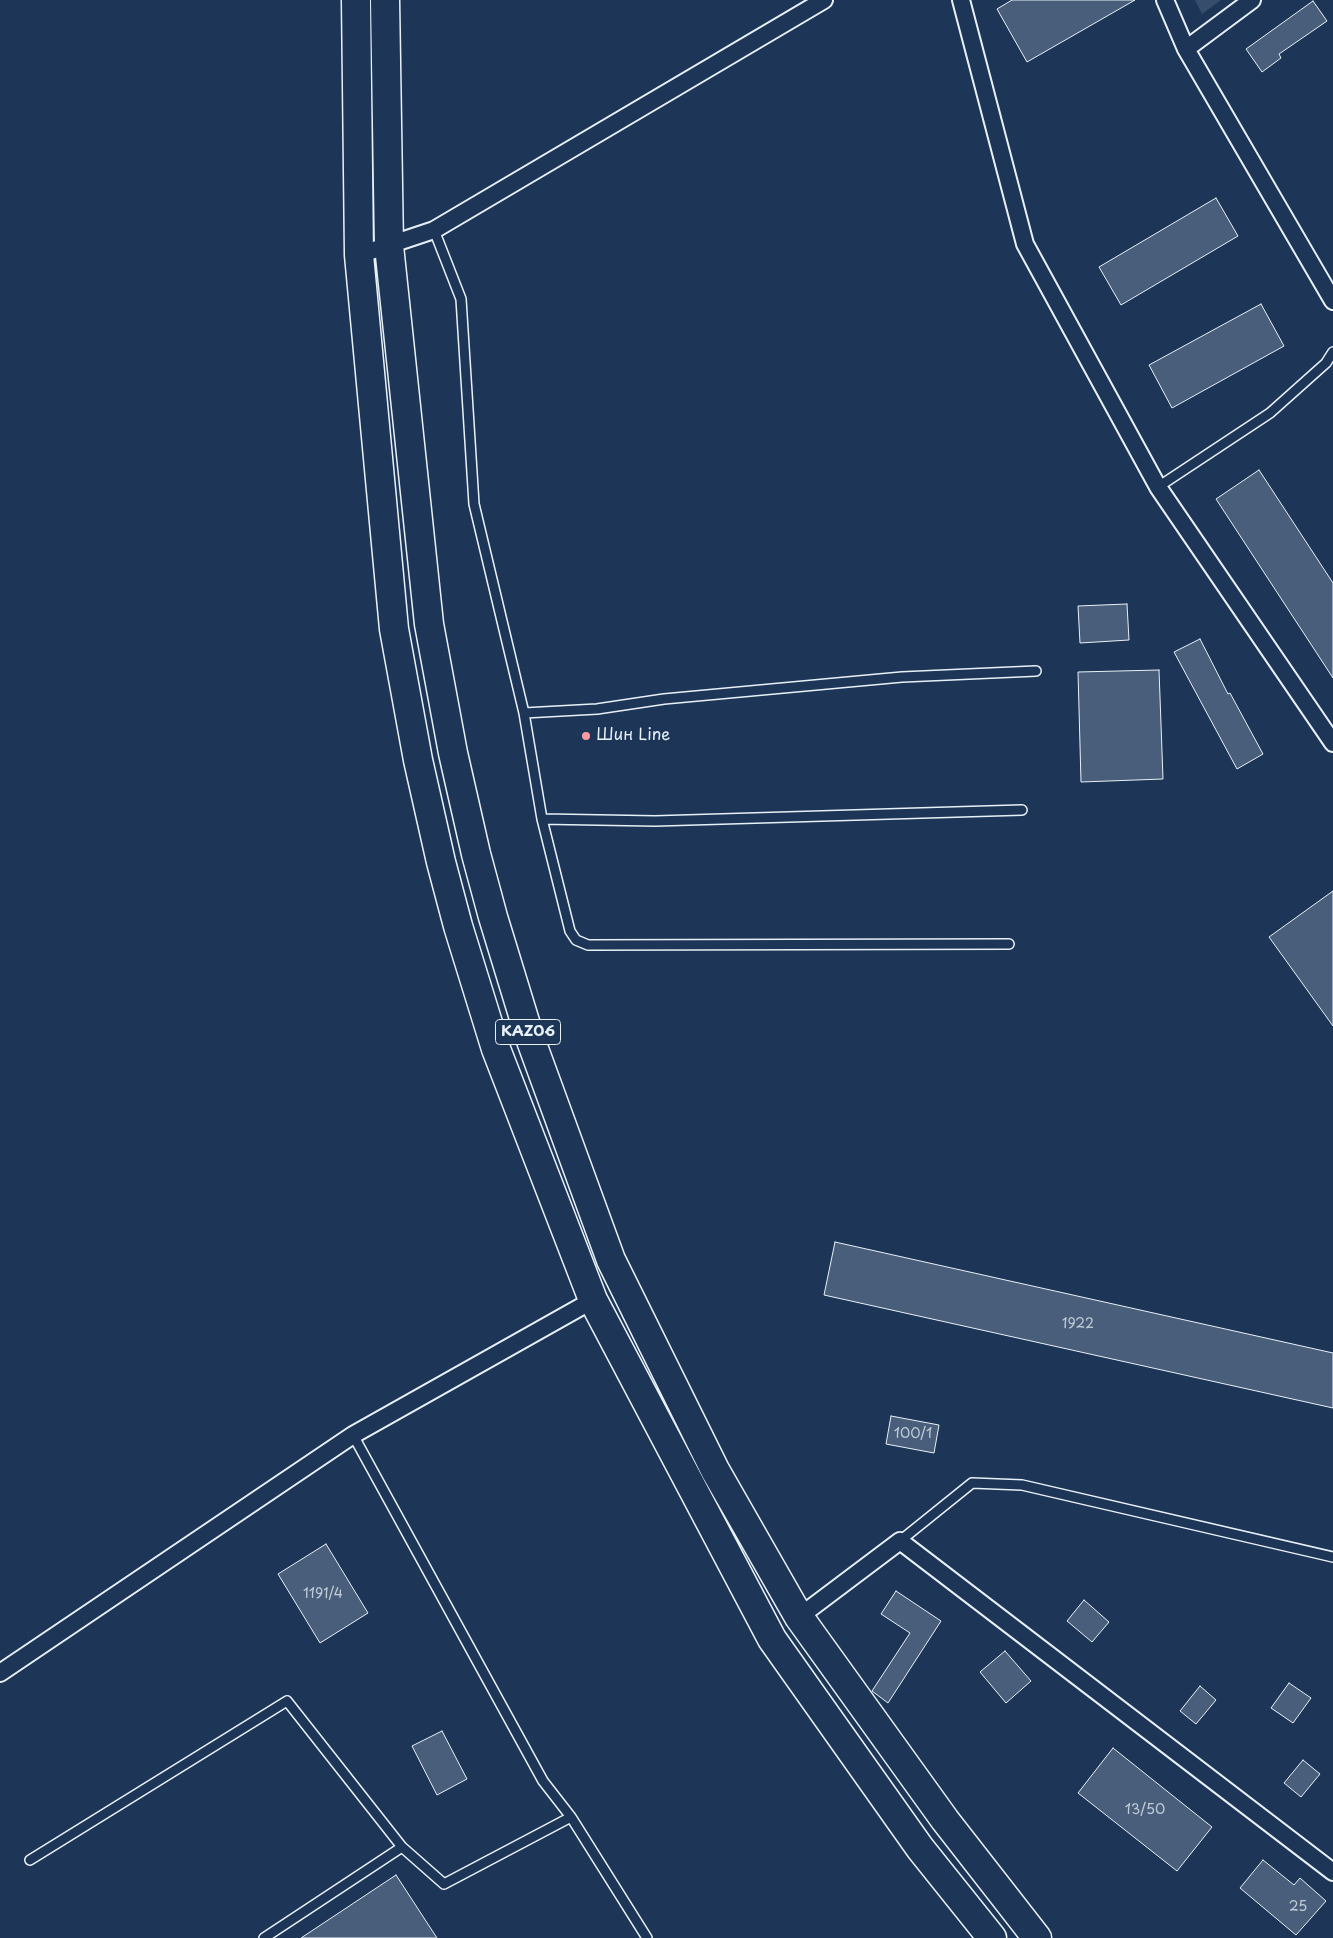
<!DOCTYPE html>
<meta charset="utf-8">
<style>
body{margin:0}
canvas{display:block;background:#1d3557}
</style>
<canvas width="1333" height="1938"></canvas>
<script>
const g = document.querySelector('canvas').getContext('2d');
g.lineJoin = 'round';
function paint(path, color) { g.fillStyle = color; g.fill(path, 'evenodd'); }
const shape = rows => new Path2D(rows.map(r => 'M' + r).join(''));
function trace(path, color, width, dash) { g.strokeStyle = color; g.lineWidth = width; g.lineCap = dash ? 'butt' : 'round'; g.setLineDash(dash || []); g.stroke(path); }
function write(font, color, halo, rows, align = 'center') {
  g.font = font + ' "Playpen Sans",sans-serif'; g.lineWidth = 4.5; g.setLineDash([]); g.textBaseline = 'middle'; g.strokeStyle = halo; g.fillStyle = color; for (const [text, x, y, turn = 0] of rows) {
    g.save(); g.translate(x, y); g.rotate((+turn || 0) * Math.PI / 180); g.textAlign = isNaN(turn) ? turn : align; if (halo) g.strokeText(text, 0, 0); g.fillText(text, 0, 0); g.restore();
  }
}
paint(shape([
 [1195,0,1221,0,1202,14]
]), '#374d6c');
const building = shape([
 [1012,0,1135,0,1027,62,997,9,1012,0],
 [1313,1,1327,21,1279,54,1281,58,1262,72,1246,49,1313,1],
 [1216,198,1238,236,1121,305,1099,267,1216,198],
 [1261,304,1284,346,1172,408,1149,365,1261,304],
 [1259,470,1333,583,1333,678,1216,499,1259,470],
 [1127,604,1129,640,1080,643,1078,606,1127,604],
 [1200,639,1228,694,1230,693,1263,754,1237,769,1174,652,1200,639],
 [1159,670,1163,779,1081,782,1078,672,1159,670],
 [1333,891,1333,1026,1269,937,1333,891],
 [835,1242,1333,1353,1333,1408,824,1295,835,1242],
 [891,1416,939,1425,934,1453,886,1444,891,1416],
 [326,1544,368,1613,320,1643,278,1574,326,1544],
 [896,1591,941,1621,888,1703,872,1691,910,1633,881,1614,896,1591],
 [1084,1600,1109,1622,1092,1642,1067,1621,1084,1600],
 [1005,1651,1031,1681,1006,1703,980,1672,1005,1651],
 [1289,1683,1311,1698,1293,1723,1271,1708,1289,1683],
 [1200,1686,1216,1700,1196,1724,1180,1711,1200,1686],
 [442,1731,467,1779,437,1795,412,1746,442,1731],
 [1113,1748,1212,1827,1177,1871,1078,1793,1113,1748],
 [1303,1760,1320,1774,1301,1797,1284,1783,1303,1760],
 [1263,1860,1294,1885,1300,1878,1326,1901,1296,1935,1240,1888,1263,1860],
 [396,1875,437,1938,301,1938,396,1875]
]);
paint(building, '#495e7a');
trace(building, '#e8f1f8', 1);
const lane = shape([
 [434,230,461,299,474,504,524,713,542,819,570,931,576,940,588,945,1009,944],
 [1158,487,1270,413,1326,363,1333,352],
 [524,713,597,709,664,699,902,677,1036,671],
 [542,819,655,821,1022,810],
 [353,1435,543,1781,571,1817,647,1938],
 [900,1541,972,1483,1022,1485,1333,1557],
 [30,1860,287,1701,402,1847],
 [264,1938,402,1847,444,1884,571,1817]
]);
const street = shape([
 [961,0,1025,244,1158,487,1333,743],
 [1165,0,1186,49,1333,301],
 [1186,49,1252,0],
 [359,255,434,230,824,0],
 [799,1617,900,1541,1333,1872],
 [0,1673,353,1435,593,1300]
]);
const highway = shape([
 [356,0,359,255,394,629,418,760,441,862,458,926,496,1049,593,1300,772,1639,920,1848,992,1938],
 [385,0,389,246,429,624,453,753,476,854,493,917,530,1038,611,1260,715,1470,799,1617,945,1820,1037,1938]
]);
trace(lane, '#e8f1f8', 12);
trace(street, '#e8f1f8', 20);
trace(highway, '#e8f1f8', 31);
trace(lane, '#1d3557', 9);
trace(street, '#1d3557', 16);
trace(highway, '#1d3557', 28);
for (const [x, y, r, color] of [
 [586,736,5,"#ff9aa2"]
]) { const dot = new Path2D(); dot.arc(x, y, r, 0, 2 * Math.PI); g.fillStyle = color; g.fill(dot); trace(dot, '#1d3557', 2); }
write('14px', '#c0ccd8', null, [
 ["1922",1078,1324],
 ["100/1",913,1434],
 ["1191/4",323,1594],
 ["13/50",1145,1810],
 ["25",1298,1907]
]);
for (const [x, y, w] of [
 [528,1032,65]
]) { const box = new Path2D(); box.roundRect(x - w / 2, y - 12.5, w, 25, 4); g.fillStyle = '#1d3557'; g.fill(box); trace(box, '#e8f1f8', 1); }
write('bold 15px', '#e8f1f8', null, [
 ["KАZ06",528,1032]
]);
write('16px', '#e8f1f8', '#1d3557', [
 ["Шин Line",596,736]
], 'left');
</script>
